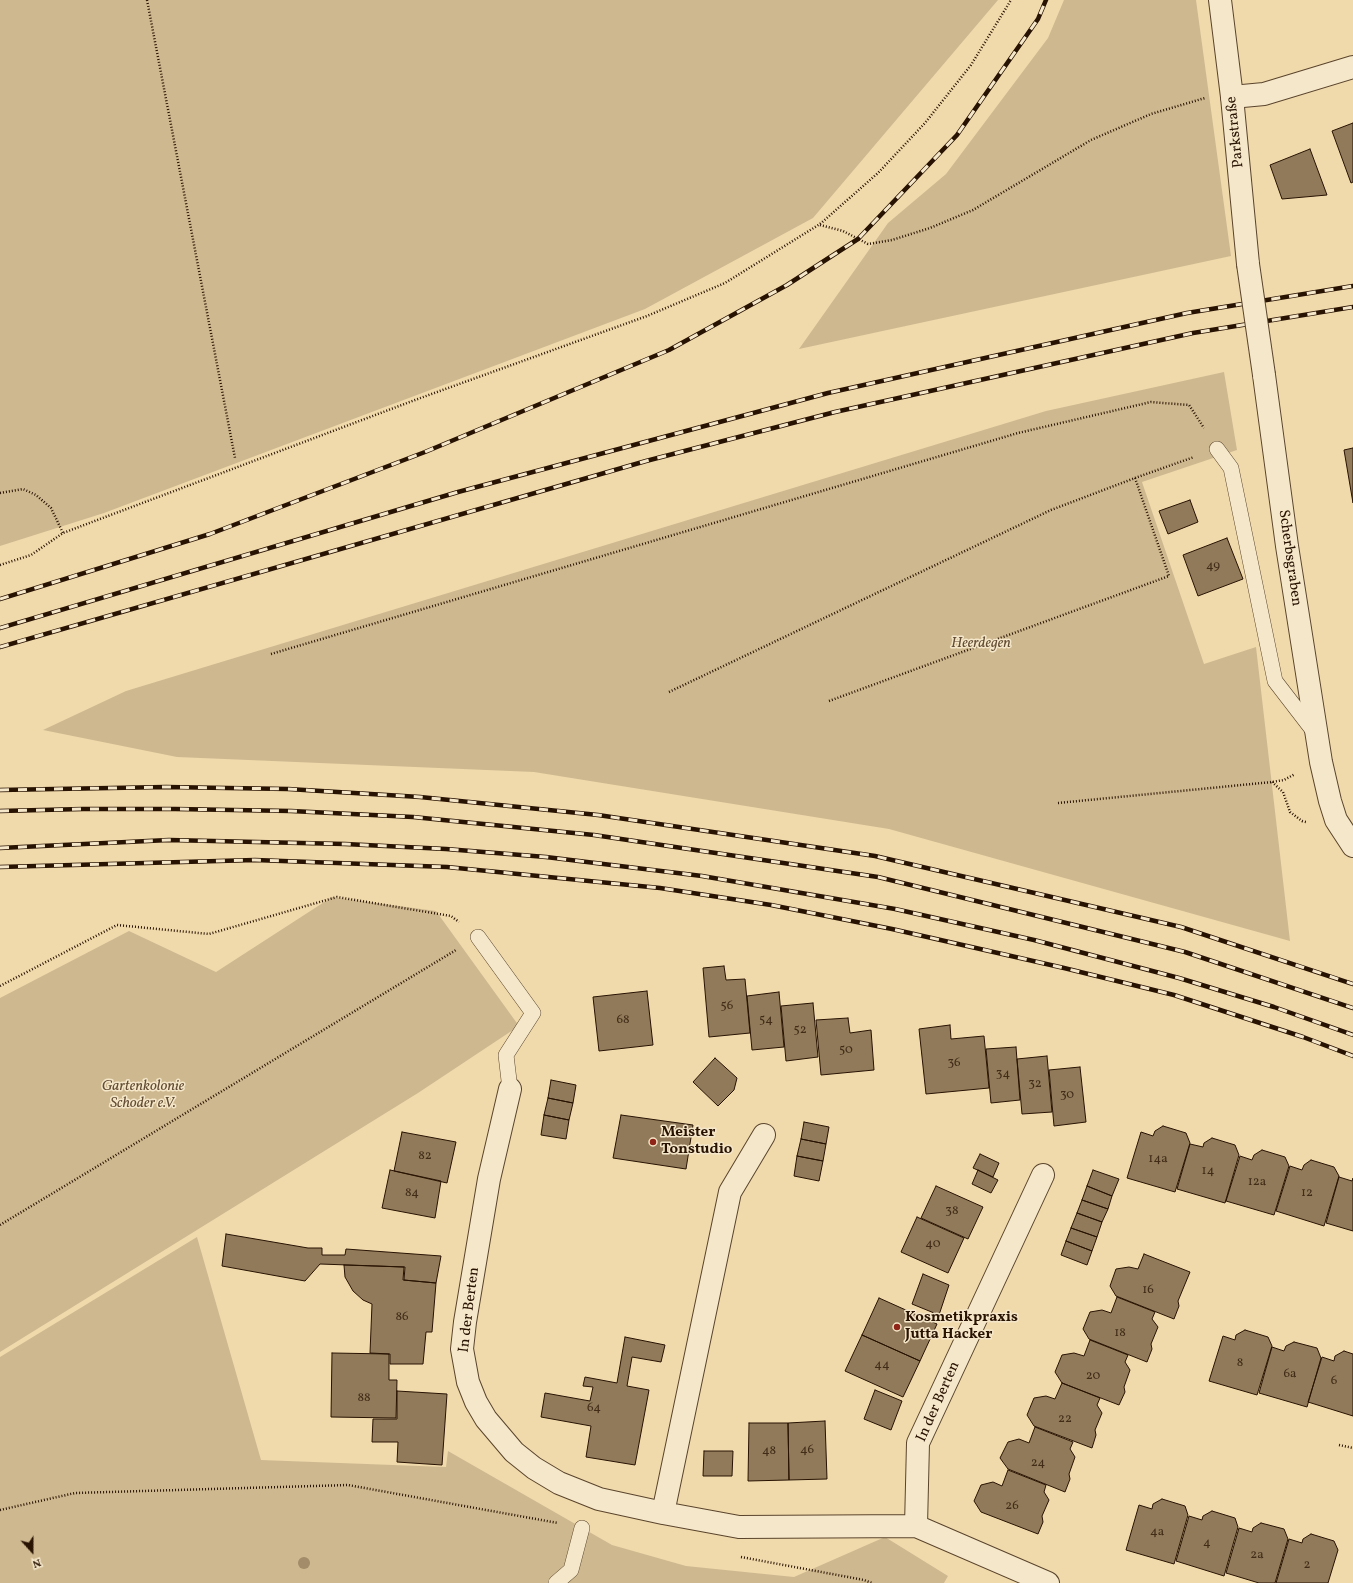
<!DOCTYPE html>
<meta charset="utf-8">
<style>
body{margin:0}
#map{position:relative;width:1353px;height:1583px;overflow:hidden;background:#f0daac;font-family:Vollkorn,serif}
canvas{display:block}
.north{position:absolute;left:12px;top:1531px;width:40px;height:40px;-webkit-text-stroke:3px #f5e7c9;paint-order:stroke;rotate:159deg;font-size:11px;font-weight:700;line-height:16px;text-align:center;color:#281202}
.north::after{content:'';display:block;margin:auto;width:14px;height:18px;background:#281202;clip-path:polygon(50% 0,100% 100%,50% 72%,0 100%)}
</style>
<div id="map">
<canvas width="1353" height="1583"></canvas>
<div class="north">N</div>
</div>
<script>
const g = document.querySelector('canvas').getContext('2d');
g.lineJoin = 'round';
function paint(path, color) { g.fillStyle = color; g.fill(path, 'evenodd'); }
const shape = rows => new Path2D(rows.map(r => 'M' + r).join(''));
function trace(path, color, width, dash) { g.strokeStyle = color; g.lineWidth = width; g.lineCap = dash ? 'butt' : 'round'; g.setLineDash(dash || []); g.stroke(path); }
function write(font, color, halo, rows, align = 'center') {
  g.font = font + ' Vollkorn,serif'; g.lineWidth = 3; g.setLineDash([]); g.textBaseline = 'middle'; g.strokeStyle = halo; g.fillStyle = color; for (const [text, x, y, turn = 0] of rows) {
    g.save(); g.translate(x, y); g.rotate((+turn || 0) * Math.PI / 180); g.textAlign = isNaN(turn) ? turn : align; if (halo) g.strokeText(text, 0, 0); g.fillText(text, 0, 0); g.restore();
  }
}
paint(shape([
 [0,0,998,0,813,218,645,309,104,513,0,546],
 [1064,0,1196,0,1231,256,799,349,888,223,946,174,1048,38],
 [1224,372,1237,450,1142,482,1204,664,1256,647,1290,941,889,829,534,772,177,757,43,730,126,691,1046,411],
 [332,897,436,911,519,1026,418,1093,0,1352,0,998,129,931,216,972],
 [197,1237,261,1460,446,1467,448,1451,612,1545,686,1566,794,1577,885,1537,948,1576,944,1583,0,1583,0,1357]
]), '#ceb88f');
const building = shape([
 [1353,123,1353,182,1351,183,1332,131,1353,123],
 [1310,149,1327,195,1282,199,1270,165,1310,149],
 [1353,448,1353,503,1344,450,1353,448],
 [1190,500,1198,522,1168,534,1159,511,1190,500],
 [1227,538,1243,579,1198,596,1183,555,1227,538],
 [724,966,726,980,745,979,750,1033,709,1037,703,968,724,966],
 [647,991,653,1045,599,1051,593,997,647,991],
 [779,992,784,1047,752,1050,747,996,779,992],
 [813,1003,818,1057,786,1061,781,1006,813,1003],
 [848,1018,850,1033,871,1030,874,1070,821,1075,816,1020,848,1018],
 [950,1025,951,1039,984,1036,989,1088,926,1094,919,1029,950,1025],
 [1016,1047,1020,1100,991,1103,986,1049,1016,1047],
 [1047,1056,1052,1112,1022,1114,1017,1059,1047,1056],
 [715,1058,737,1078,734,1090,718,1106,693,1082,715,1058],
 [1080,1067,1086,1122,1054,1126,1049,1070,1080,1067],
 [551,1080,576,1085,573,1103,548,1098,551,1080],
 [548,1098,573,1103,569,1120,544,1115,548,1098],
 [544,1115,569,1120,566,1139,541,1135,544,1115],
 [621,1115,693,1125,686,1169,613,1158,621,1115],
 [804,1122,829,1127,826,1144,801,1139,804,1122],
 [1163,1126,1186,1133,1190,1143,1175,1192,1127,1178,1141,1132,1153,1136,1155,1131,1163,1126],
 [402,1132,456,1142,447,1183,394,1171,402,1132],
 [1212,1138,1235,1145,1239,1155,1225,1203,1177,1189,1190,1144,1203,1147,1204,1143,1212,1138],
 [801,1139,826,1144,823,1161,797,1156,801,1139],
 [1262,1150,1285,1157,1289,1166,1274,1215,1226,1201,1240,1156,1252,1160,1254,1155,1262,1150],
 [980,1154,999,1163,993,1177,973,1168,980,1154],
 [797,1156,823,1161,819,1181,794,1176,797,1156],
 [1311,1160,1334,1167,1339,1176,1324,1226,1276,1211,1290,1166,1302,1170,1304,1165,1311,1160],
 [390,1170,441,1181,435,1218,382,1208,390,1170],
 [978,1170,998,1180,991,1193,972,1184,978,1170],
 [1093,1170,1119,1179,1112,1196,1087,1186,1093,1170],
 [1339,1177,1352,1181,1353,1178,1353,1231,1326,1223,1339,1177],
 [936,1186,983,1207,968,1239,921,1218,936,1186],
 [1087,1186,1112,1196,1108,1209,1082,1200,1087,1186],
 [1082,1200,1108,1209,1102,1222,1077,1213,1082,1200],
 [1077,1213,1102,1222,1097,1237,1071,1228,1077,1213],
 [917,1217,964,1238,948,1273,901,1252,917,1217],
 [1071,1228,1097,1237,1092,1251,1066,1241,1071,1228],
 [226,1234,308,1248,322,1248,322,1255,345,1255,346,1249,441,1256,436,1283,404,1280,405,1267,320,1264,305,1281,222,1266,226,1234],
 [1066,1241,1092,1251,1087,1265,1061,1255,1066,1241],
 [1144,1254,1190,1272,1178,1301,1179,1306,1174,1319,1116,1296,1110,1286,1116,1269,1129,1267,1138,1269,1144,1254],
 [344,1265,404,1267,403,1280,436,1283,432,1332,426,1332,423,1364,390,1364,390,1354,370,1353,372,1304,363,1300,353,1291,345,1277,344,1265],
 [923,1274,949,1285,939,1315,912,1304,923,1274],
 [1117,1297,1155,1312,1152,1319,1158,1327,1151,1344,1152,1349,1147,1362,1089,1339,1083,1329,1090,1312,1102,1310,1111,1313,1117,1297],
 [879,1298,937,1324,920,1361,862,1335,879,1298],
 [1245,1330,1268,1337,1272,1346,1257,1395,1209,1381,1223,1336,1235,1340,1236,1335,1245,1330],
 [862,1335,920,1361,903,1397,845,1371,862,1335],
 [625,1337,665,1345,661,1362,632,1357,627,1386,649,1390,635,1465,586,1457,591,1426,541,1417,545,1393,590,1401,593,1387,583,1386,585,1377,617,1383,625,1337],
 [1090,1340,1128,1355,1125,1362,1130,1370,1124,1387,1125,1392,1119,1405,1062,1383,1055,1372,1062,1355,1074,1353,1084,1356,1090,1340],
 [1294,1342,1317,1348,1321,1358,1307,1407,1259,1393,1272,1347,1284,1351,1286,1346,1294,1342],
 [1344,1351,1353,1354,1353,1416,1308,1402,1322,1357,1334,1361,1335,1356,1344,1351],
 [332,1353,389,1354,389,1380,397,1380,396,1418,331,1417,332,1353],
 [1062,1383,1100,1398,1097,1405,1102,1413,1095,1430,1096,1435,1092,1448,1034,1426,1027,1415,1034,1398,1046,1396,1055,1399,1062,1383],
 [875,1390,902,1401,891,1430,864,1419,875,1390],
 [397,1391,447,1394,442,1465,397,1462,398,1442,372,1442,373,1419,397,1419,397,1391],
 [825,1421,827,1479,789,1480,788,1423,825,1421],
 [749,1423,788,1423,789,1480,748,1481,749,1423],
 [1035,1427,1073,1442,1070,1449,1075,1457,1069,1474,1070,1479,1065,1492,1008,1469,1000,1458,1008,1442,1019,1439,1029,1443,1035,1427],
 [704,1451,733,1451,732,1476,703,1476,704,1451],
 [1008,1470,1046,1485,1044,1492,1049,1500,1042,1516,1043,1522,1038,1534,981,1512,974,1501,981,1485,993,1482,1002,1486,1008,1470],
 [1162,1499,1185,1506,1188,1515,1174,1564,1126,1550,1139,1505,1152,1509,1153,1504,1162,1499],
 [1212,1511,1235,1518,1238,1527,1224,1576,1176,1561,1189,1516,1202,1520,1203,1516,1212,1511],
 [1261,1523,1284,1529,1288,1539,1275,1583,1259,1583,1226,1573,1239,1528,1252,1532,1253,1528,1261,1523],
 [1311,1534,1334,1541,1338,1550,1328,1583,1276,1583,1289,1539,1302,1543,1303,1539,1311,1534]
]);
paint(building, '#907a5a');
trace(building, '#281202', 1);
const service = shape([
 [1217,449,1231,468,1275,681,1315,733],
 [478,937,533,1013,506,1055,510,1089],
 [556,1583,571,1570,582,1528]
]);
const minor = shape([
 [1232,97,1264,94,1353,67],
 [510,1089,489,1179,465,1322,462,1349,468,1382,476,1402,486,1419,514,1452,534,1468,559,1483,599,1499,663,1513,739,1527,916,1526,1048,1583],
 [663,1513,730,1192,764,1135],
 [916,1526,918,1443,1043,1175]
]);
const tertiary = shape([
 [1220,0,1232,97,1248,264],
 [1264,375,1287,546,1321,762,1330,801,1336,820,1353,846]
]);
trace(service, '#5a442c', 16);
trace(minor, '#5a442c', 24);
trace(tertiary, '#5a442c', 24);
trace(shape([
 [147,0,235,458],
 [820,225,843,231,868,244,892,240,930,228,973,210,1091,140,1151,114,1205,98],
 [0,493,23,489,36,495,51,508,63,533],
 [0,565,31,555,63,533,415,400,647,316,725,283,820,224,878,173,925,123,971,65,1011,0],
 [271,654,1018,433,1151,402,1189,405,1204,428],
 [669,692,1051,510,1135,478,1194,457],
 [829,701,1169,576,1135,478],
 [1272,782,1283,792,1290,812,1302,821,1306,822],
 [1058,803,1272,782,1284,780,1295,774],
 [0,986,117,925,209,934,337,897,451,916,459,922],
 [0,1225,456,950],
 [1339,1445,1353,1448],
 [0,1510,75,1493,348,1485,558,1523],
 [741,1557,864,1580,872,1583]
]), '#281202', 2.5, [1, 2]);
trace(service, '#f5e7c9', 15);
trace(minor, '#f5e7c9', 22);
trace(tertiary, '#f5e7c9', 22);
const rail = shape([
 [0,599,210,534,425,452,669,350,787,285,858,239,957,135,1038,19,1046,0],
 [0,628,458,492,828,393,1187,313,1353,286],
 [0,647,646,461,835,412,1193,333,1353,307],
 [0,790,166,787,288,789,420,797,598,815,875,856,1181,927,1353,984],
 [0,811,83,809,175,809,291,811,413,817,594,835,878,877,1185,952,1353,1008],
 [0,848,169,840,345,844,446,849,546,857,702,876,895,909,1034,940,1179,978,1274,1007,1353,1035],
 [0,867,255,860,447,867,660,888,771,905,892,929,1064,968,1174,995,1303,1037,1353,1056]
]);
trace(rail, '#281202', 4.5);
trace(rail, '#f5e7c9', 3, [9]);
const tertiaryBridge = shape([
 [1248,264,1264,375]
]);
trace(tertiaryBridge, '#5a442c', 24, []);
trace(tertiaryBridge, '#f5e7c9', 22);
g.fillStyle = '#a28c69';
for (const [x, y] of [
 [304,1563]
]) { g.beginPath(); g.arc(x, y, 6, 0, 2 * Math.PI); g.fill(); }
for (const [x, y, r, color] of [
 [653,1142,4,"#8f2418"],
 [897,1327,4,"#8f2418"]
]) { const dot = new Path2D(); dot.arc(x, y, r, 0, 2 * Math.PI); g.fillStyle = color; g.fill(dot); trace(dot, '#f5e7c9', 1.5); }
write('13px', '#422c18', null, [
 ["49",1213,567],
 ["56",727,1007],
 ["68",623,1021],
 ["54",766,1021],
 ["52",800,1031],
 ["50",846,1051],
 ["36",954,1064],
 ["34",1003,1075],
 ["32",1035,1085],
 ["30",1067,1096],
 ["82",425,1157],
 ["14a",1158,1160],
 ["14",1208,1172],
 ["12a",1257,1183],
 ["84",412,1194],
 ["12",1307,1194],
 ["38",952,1212],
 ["40",933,1245],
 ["16",1148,1291],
 ["86",402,1318],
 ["18",1120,1334],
 ["8",1240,1364],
 ["44",882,1366],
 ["6a",1290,1375],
 ["20",1093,1377],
 ["6",1334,1382],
 ["88",364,1399],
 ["64",594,1409],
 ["22",1065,1420],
 ["46",807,1451],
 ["48",769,1452],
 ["24",1038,1464],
 ["26",1012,1507],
 ["4a",1157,1533],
 ["4",1207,1544],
 ["2a",1257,1556],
 ["2",1307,1566]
]);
write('15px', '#281202', '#f5e7c9', [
 ["Parkstraße",1236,132,-96],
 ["Scherbsgraben",1289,558,82],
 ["In der Berten",470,1310,-83],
 ["In der Berten",939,1402,-66]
]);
write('italic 15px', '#624c33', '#f5e7c9', [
 ["Heerdegen",981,644],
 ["Gartenkolonie",143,1087],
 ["Schoder e.V.",143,1104]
]);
write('bold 15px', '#281202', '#f5e7c9', [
 ["Meister",661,1133],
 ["Tonstudio",661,1150],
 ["Kosmetikpraxis",905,1318],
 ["Jutta Hacker",905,1335]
], 'left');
</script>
